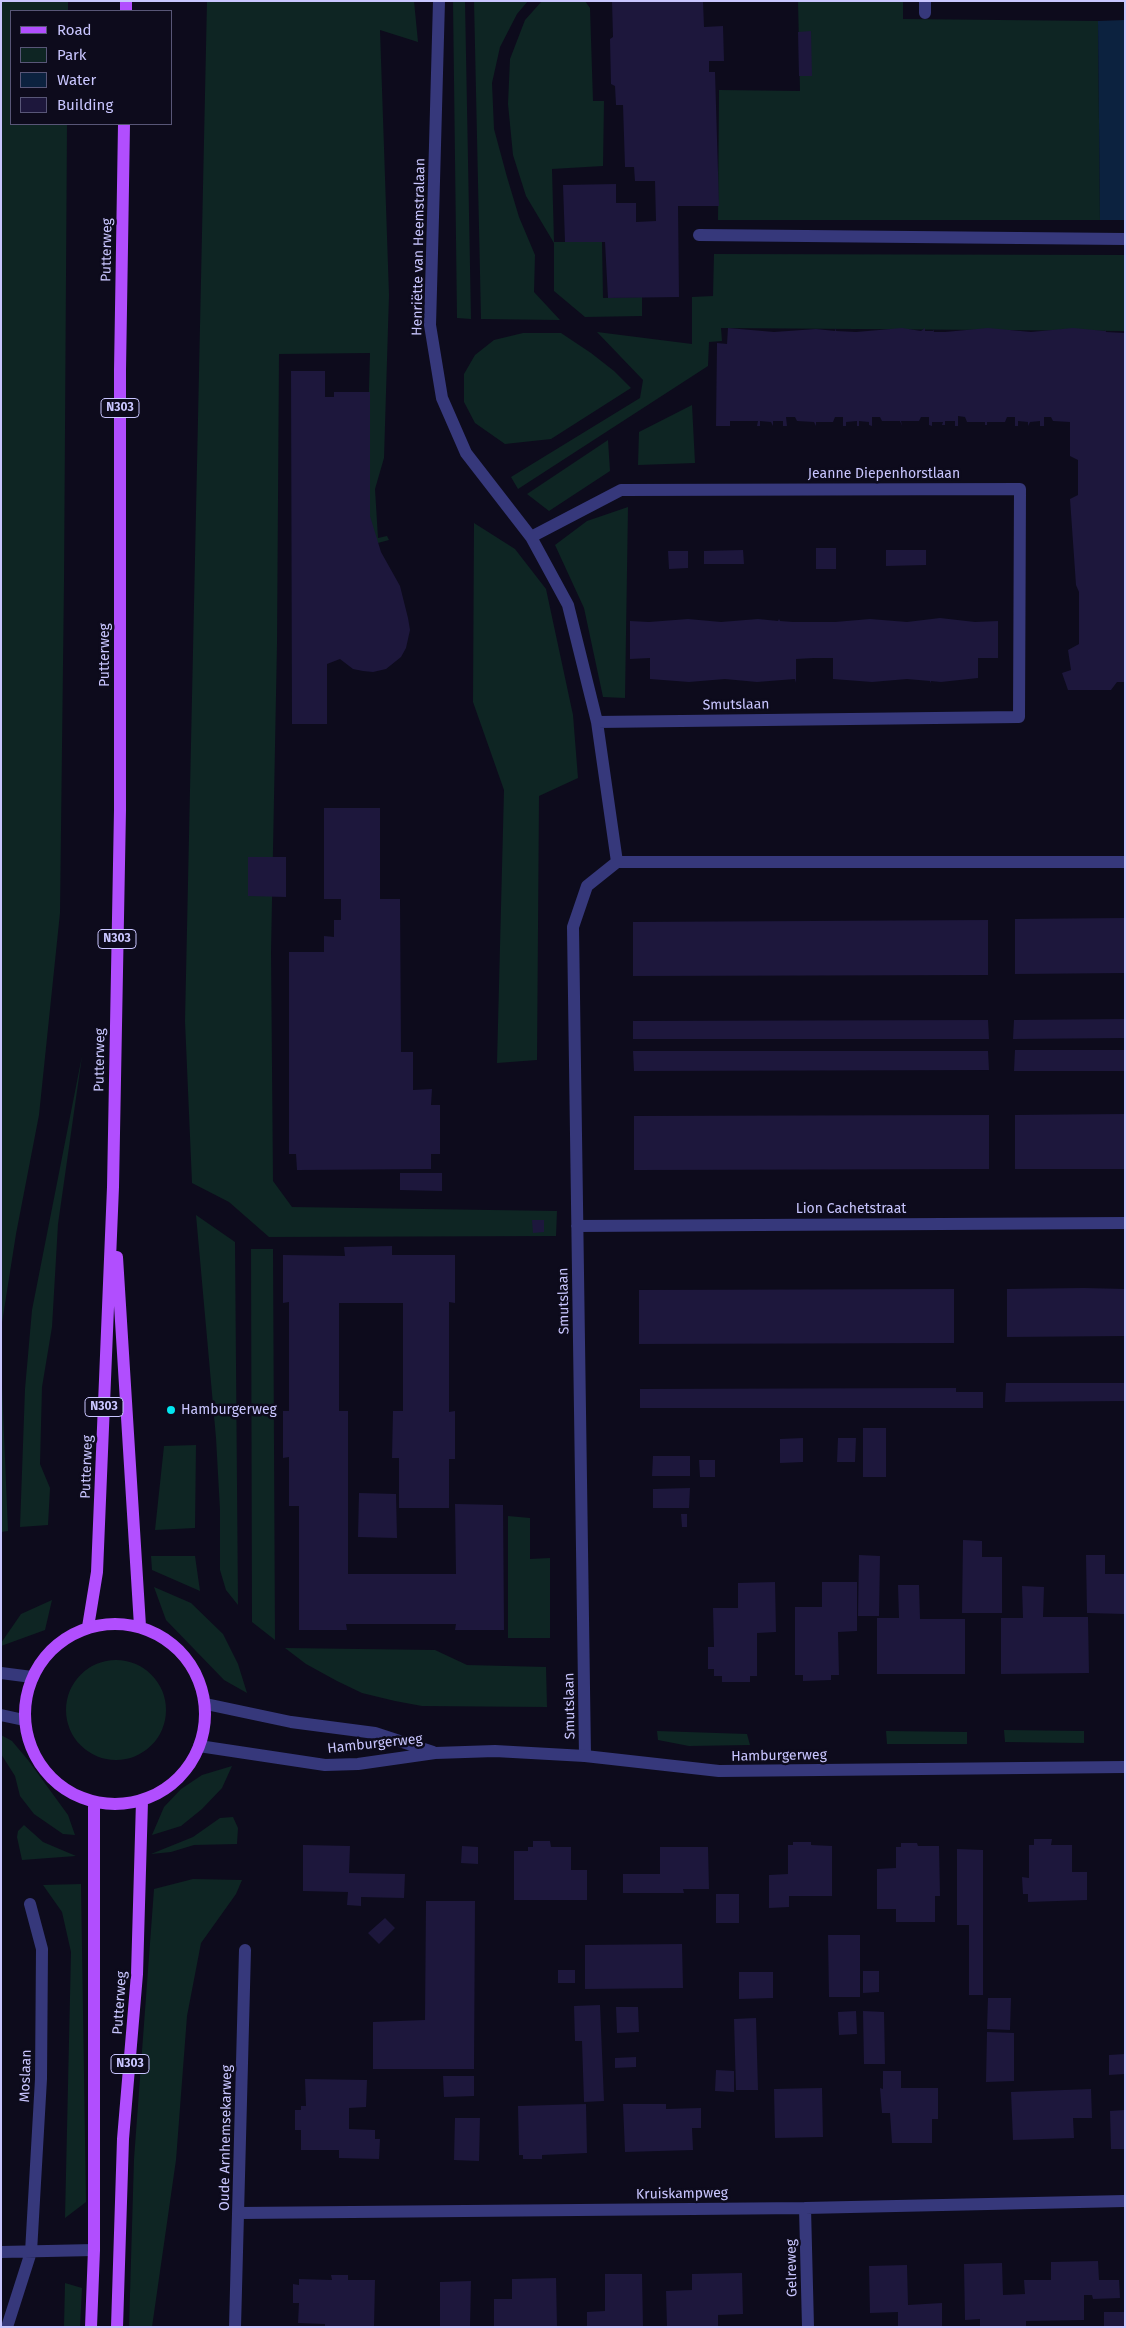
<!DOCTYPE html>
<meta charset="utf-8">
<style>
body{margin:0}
#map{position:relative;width:1126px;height:2328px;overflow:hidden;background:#0d0b1c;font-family:"Fira Sans",sans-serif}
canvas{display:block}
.frame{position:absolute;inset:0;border:2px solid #c9c6ff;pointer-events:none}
.legend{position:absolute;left:10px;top:10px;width:162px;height:115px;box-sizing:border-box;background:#0d0b1c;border:1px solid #585677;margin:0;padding:6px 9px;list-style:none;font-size:15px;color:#c9c6ff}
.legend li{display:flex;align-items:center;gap:10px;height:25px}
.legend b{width:25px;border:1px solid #585677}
</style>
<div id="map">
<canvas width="1126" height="2328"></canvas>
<div class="frame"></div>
<ul class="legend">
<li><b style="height:6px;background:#b14efe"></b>Road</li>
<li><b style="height:14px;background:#0e2523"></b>Park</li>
<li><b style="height:14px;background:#0c223f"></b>Water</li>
<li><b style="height:14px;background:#1d173c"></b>Building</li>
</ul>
</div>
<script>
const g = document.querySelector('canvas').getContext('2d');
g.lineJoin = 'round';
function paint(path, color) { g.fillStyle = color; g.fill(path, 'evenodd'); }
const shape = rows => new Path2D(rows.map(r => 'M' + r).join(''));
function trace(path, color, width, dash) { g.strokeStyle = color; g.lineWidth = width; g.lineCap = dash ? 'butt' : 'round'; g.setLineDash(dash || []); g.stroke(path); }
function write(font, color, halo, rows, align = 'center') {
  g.font = font + ' "Fira Sans",sans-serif'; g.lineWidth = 5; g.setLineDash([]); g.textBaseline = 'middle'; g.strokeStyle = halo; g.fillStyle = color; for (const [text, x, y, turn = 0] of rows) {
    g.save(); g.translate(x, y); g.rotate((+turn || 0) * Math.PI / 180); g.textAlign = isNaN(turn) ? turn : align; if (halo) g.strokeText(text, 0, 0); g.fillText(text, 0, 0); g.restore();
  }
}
paint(shape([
 [1,1,68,1,68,11,11,11,11,124,67,124,64,582,60,913,39,1115,16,1234,1,1329],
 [207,1,414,1,418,42,380,30,389,295,384,458,375,489,378,538,387,536,389,540,374,544,366,493,370,353,279,354,277,644,271,952,273,1181,292,1207,557,1211,556,1236,269,1237,229,1202,192,1183,185,1021],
 [453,1,465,1,471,319,457,318],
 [474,1,528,1,517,14,500,47,492,83,494,129,507,177,519,217,535,255,534,292,560,320,481,319],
 [542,1,585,1,590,8,593,101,604,101,603,166,552,169,554,242,602,242,603,298,642,297,642,316,585,317,554,291,554,243,526,196,513,155,508,104,510,59,525,20],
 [798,1,903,1,903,19,1098,21,1100,220,718,220,719,90,800,91],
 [714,254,1125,255,1125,331,721,328,722,341,709,342,708,366,518,489,511,477,640,398,643,380,597,332,692,344,692,297,713,296],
 [523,333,561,333,591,353,614,371,631,388,551,439,505,444,475,423,464,402,464,374,475,355,494,340],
 [692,405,695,463,638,465,639,432],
 [608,440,610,471,549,511,527,494],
 [628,507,625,698,603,697,584,608,555,545,587,521],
 [474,523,515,549,546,589,573,715,578,778,539,796,537,1060,497,1063,504,790,473,702],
 [82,1056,58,1224,52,1327,42,1387,40,1464,50,1488,48,1525,20,1527,25,1389,32,1310],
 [196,1215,235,1242,238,1605,226,1590,220,1570,220,1510,216,1438],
 [251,1249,273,1249,275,1640,252,1622],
 [1,1362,8,1531,1,1532],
 [196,1445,195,1528,155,1530,164,1446],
 [508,1516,530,1518,530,1559,550,1558,550,1638,508,1638],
 [151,1556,195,1556,200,1591,152,1570],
 [154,1587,191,1603,223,1634,238,1664,247,1693,224,1680,166,1620],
 [52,1600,45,1630,1,1646,1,1643,21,1614],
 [285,1648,435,1650,467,1665,546,1667,547,1707,422,1706,395,1701,362,1693,337,1681,306,1664],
 '66 1710a50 50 0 1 1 100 0a50 50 0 1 1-100 0Z',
 [1004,1730,1084,1731,1084,1743,1005,1742],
 [657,1731,747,1734,750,1745,689,1746,658,1740],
 [886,1731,967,1732,967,1744,887,1744],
 [1,1735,12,1741,28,1760,68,1815,75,1835,63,1834,34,1814,20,1796,15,1776,1,1754],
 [232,1766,222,1788,202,1809,181,1826,152,1835,164,1807,181,1789,202,1775],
 [233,1817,238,1828,237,1844,194,1845,171,1852,151,1854,193,1837,220,1818],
 [24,1825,43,1842,76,1856,22,1860,17,1837,18,1831],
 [193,1879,242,1880,236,1894,201,1943,187,2016,176,2160,152,2327,129,2327,134,2159,154,1889],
 [81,1884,86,2202,65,2218,71,1952,62,1912,43,1885],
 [65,2283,82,2288,80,2327,64,2327]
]), '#0e2523');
paint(shape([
 [1125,20,1125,220,1100,220,1098,21]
]), '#0c223f');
paint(shape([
 [612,1,703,1,704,27,723,26,724,61,709,61,709,72,715,72,719,206,678,206,679,297,608,298,605,242,565,242,563,185,616,184,616,203,636,203,636,222,656,221,655,181,635,181,634,167,625,167,623,105,616,105,615,86,611,84,610,39,613,37],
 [811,31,812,76,799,76,798,32],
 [728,328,774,332,816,329,835,331,836,328,836,331,856,332,902,328,921,331,925,328,925,331,933,331,933,329,934,332,945,332,988,328,1031,332,1073,328,1105,331,1105,329,1106,332,1124,333,1125,682,1117,682,1111,690,1068,690,1062,673,1071,670,1068,650,1079,644,1079,592,1076,585,1070,499,1078,495,1078,460,1070,456,1070,422,1053,421,1051,417,1044,417,1044,426,1040,426,1040,421,1030,422,1028,426,1028,422,1018,421,1018,426,1015,426,1015,417,1007,417,1005,422,987,422,987,425,985,425,985,422,967,422,965,417,958,416,958,426,955,426,955,421,945,421,945,425,942,425,943,422,932,422,932,426,929,425,929,417,921,417,919,421,901,421,902,426,900,421,882,421,880,417,872,417,872,426,869,425,869,422,859,421,859,426,857,426,857,421,846,422,846,426,843,426,843,417,835,417,833,422,816,422,816,426,814,422,797,421,795,417,786,417,787,426,783,426,783,421,773,421,773,426,771,422,760,421,760,426,757,426,758,421,730,421,730,426,716,426,717,343,727,344],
 [291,371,325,371,325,397,334,397,334,392,370,392,370,516,381,552,400,586,408,618,410,630,406,648,401,657,386,669,373,672,363,671,353,669,340,659,327,664,327,724,292,724],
 [816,548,836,548,836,569,816,569],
 [743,550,744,564,704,564,704,551],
 [886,550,926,550,926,565,886,566],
 [668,551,688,551,688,568,669,569],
 [940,618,975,622,998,621,998,658,978,658,978,678,941,682,931,681,931,683,930,681,907,679,872,682,833,679,833,658,814,658,796,659,796,683,795,679,757,682,725,679,689,682,650,679,650,658,630,659,630,621,649,622,688,619,721,622,758,619,778,621,779,619,780,621,793,622,835,622,870,619,907,622],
 [324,808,380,808,380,899,400,899,401,1052,413,1052,413,1090,432,1089,431,1105,440,1105,440,1154,431,1154,431,1169,297,1170,296,1154,289,1154,289,952,324,952,324,936,334,937,334,920,341,920,341,899,324,899],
 [248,857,286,857,286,897,248,896],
 [1125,918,1125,973,1015,974,1015,919],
 [988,920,988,975,633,976,633,922],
 [1125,1019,1125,1038,1013,1039,1014,1020],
 [988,1020,989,1039,633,1039,633,1021],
 [1015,1050,1125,1050,1125,1071,1014,1071],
 [633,1051,988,1051,989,1070,634,1071],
 [1125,1114,1125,1169,1015,1169,1015,1115],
 [989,1115,989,1169,634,1170,634,1116],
 [400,1173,442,1173,442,1191,400,1190],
 [532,1220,544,1220,544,1232,533,1233],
 [392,1246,392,1255,455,1255,455,1303,449,1302,449,1412,455,1411,455,1459,449,1459,449,1508,399,1508,399,1458,392,1458,393,1411,403,1411,403,1303,339,1303,339,1411,348,1411,348,1574,456,1574,455,1504,503,1505,504,1630,455,1630,456,1624,346,1624,347,1630,299,1630,299,1506,289,1506,289,1457,283,1458,283,1411,289,1411,289,1302,283,1303,283,1255,345,1256,344,1247],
 [1084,1288,1125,1289,1125,1336,1007,1337,1007,1289],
 [954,1289,954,1343,639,1344,639,1290],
 [1006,1383,1125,1383,1125,1401,1005,1402],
 [956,1388,956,1392,983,1392,983,1408,640,1408,640,1389],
 [863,1428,886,1428,886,1477,863,1477],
 [803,1438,803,1462,780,1463,780,1439],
 [838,1438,856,1438,855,1462,837,1462],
 [653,1456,690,1456,690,1476,652,1476],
 [699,1460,715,1460,715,1477,700,1477],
 [690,1488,689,1508,653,1508,653,1489],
 [359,1493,396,1494,397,1538,358,1537],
 [681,1514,687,1514,687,1527,682,1527],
 [963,1540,982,1541,982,1557,1002,1557,1002,1613,962,1613],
 [859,1555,880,1556,879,1616,858,1616],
 [1086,1555,1105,1555,1105,1574,1125,1574,1125,1614,1087,1613],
 [775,1582,776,1632,757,1633,757,1676,750,1676,750,1682,722,1682,722,1676,714,1676,714,1669,708,1669,708,1647,714,1647,713,1608,738,1608,738,1583],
 [822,1582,857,1582,857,1631,838,1632,839,1675,831,1675,831,1680,803,1681,803,1675,795,1675,795,1607,822,1607],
 [898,1585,919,1585,920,1619,965,1619,965,1674,877,1674,877,1618,899,1618],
 [1022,1586,1044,1587,1043,1617,1088,1617,1089,1673,1001,1674,1001,1618,1023,1618],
 [1034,1839,1052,1839,1051,1845,1072,1845,1072,1872,1087,1872,1087,1900,1028,1902,1028,1894,1023,1894,1022,1877,1029,1878,1029,1845,1034,1845],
 [533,1841,550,1841,551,1847,571,1847,571,1870,587,1870,587,1900,514,1900,514,1851,528,1851,528,1847,533,1847],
 [793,1842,811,1842,811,1845,832,1846,832,1896,789,1896,789,1907,769,1908,769,1875,788,1874,788,1845,793,1845],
 [901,1843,917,1843,918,1846,939,1846,940,1896,935,1896,935,1922,896,1922,896,1909,877,1909,877,1869,896,1868,896,1847,901,1847],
 [303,1845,350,1846,349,1873,405,1874,404,1898,361,1897,361,1906,347,1905,348,1892,303,1891],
 [462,1846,478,1847,478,1864,461,1863],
 [660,1847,708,1847,709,1889,683,1889,684,1893,623,1893,623,1874,660,1874],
 [957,1849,983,1850,983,1995,969,1995,969,1925,957,1925],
 [716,1894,739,1894,739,1923,716,1923],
 [426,1901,475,1901,474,2069,373,2069,373,2022,425,2020],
 [385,1918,395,1928,379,1944,368,1933],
 [828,1935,860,1935,860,1997,829,1997],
 [682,1944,683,1988,585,1989,585,1945],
 [558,1970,575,1970,575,1983,558,1983],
 [863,1971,879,1971,879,1992,863,1993],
 [739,1972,773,1972,773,1998,739,1999],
 [988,1998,1011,1998,1010,2030,987,2029],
 [600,2005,604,2101,584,2102,582,2041,575,2041,574,2006],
 [616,2007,638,2007,639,2032,617,2033],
 [856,2011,857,2034,839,2035,838,2012],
 [863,2011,884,2012,885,2064,864,2064],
 [756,2018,758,2090,736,2090,734,2019],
 [987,2032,1014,2033,1014,2081,986,2082],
 [1125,2054,1125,2074,1109,2075,1109,2055],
 [636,2057,636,2067,615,2068,615,2058],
 [716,2070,734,2071,734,2092,715,2091],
 [883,2071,901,2071,901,2088,938,2088,938,2119,932,2119,932,2143,892,2143,890,2113,882,2113,880,2088,883,2089],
 [443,2076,474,2076,474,2096,444,2097],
 [305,2079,367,2080,366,2107,349,2108,349,2129,375,2130,375,2139,380,2139,379,2159,339,2158,339,2150,301,2150,301,2130,295,2130,295,2110,301,2110,301,2106,306,2106],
 [822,2088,823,2137,775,2138,774,2089],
 [1091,2089,1092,2118,1073,2118,1074,2138,1013,2140,1011,2092],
 [586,2104,587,2153,542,2155,542,2159,523,2159,523,2155,519,2155,518,2106],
 [623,2104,666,2104,666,2109,701,2108,701,2128,692,2128,693,2150,625,2152],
 [1125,2110,1125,2149,1111,2149,1110,2111],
 [455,2118,480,2118,479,2161,454,2160],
 [1098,2261,1099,2280,1119,2280,1120,2298,1093,2299,1092,2295,1084,2295,1084,2320,1026,2321,1026,2327,980,2327,980,2319,965,2320,964,2264,1002,2263,1003,2295,1025,2294,1024,2280,1051,2280,1051,2262],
 [907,2265,908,2305,942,2303,942,2327,898,2326,898,2312,870,2313,869,2266],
 [742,2273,743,2314,718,2315,718,2327,667,2327,666,2291,692,2290,692,2274],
 [605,2274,642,2274,643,2327,587,2327,587,2312,605,2311],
 [331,2275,348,2275,348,2280,375,2280,374,2327,325,2327,325,2324,298,2323,299,2303,293,2303,293,2284,299,2285,299,2279,332,2280],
 [556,2278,557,2327,494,2327,494,2299,512,2299,512,2279],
 [471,2281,470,2327,440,2327,440,2282],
 [1104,2312,1125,2312,1125,2327,1104,2327]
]), '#1d173c');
trace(shape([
 [439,1,430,325,442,398,466,453,531,537,568,605,597,722],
 [925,13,925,1],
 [699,235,1125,239],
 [531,537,621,490,1020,489,1019,717,597,722,617,862],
 [577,1226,1125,1223],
 [585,1756,573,927,587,886,617,862,1125,862],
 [805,2208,808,2327],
 [239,2213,805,2208,1125,2201],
 [1,2252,94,2250],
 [7,2327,31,2252,41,2079,42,1949,30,1904],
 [235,2327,245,1950]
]), '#36387b', 12);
trace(shape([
 [1,1673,32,1677],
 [206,1704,291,1722,375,1733,433,1752],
 [1,1715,24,1720],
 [199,1746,325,1765,358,1764,435,1753,495,1751,585,1756,719,1771,1125,1767]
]), '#36387b', 12);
trace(shape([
 [126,11,126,1],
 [117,1257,140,1626],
 '25 1714a90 90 0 1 1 180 0a90 90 0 1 1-180 0Z',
 [88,1627,97,1572,113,1187,120,810,120,370,124,124],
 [91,2327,94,2250,94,1802],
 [117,2327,123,2139,137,1974,142,1801]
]), '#b14efe', 12);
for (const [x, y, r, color] of [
 [171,1410,5,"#02e6ef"]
]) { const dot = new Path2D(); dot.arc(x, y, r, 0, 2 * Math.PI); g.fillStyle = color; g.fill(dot); trace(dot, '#0d0b1c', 2); }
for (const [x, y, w] of [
 [120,408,38],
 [117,939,38],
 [104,1407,38],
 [130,2064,38]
]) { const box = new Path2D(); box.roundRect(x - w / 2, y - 9.5, w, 19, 4); g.fillStyle = '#0d0b1c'; g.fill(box); trace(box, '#c9c6ff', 1); }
write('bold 12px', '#c9c6ff', null, [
 ["N303",120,408],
 ["N303",117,939],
 ["N303",104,1407],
 ["N303",130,2064]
]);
write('14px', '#c9c6ff', '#0d0b1c', [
 ["Henriëtte van Heemstralaan",419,247,-89],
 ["Putterweg",107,250,-89],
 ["Jeanne Diepenhorstlaan",884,474],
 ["Putterweg",105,655,-90],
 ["Smutslaan",736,705,-1],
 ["Putterweg",100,1060,-89],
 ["Lion Cachetstraat",851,1209],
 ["Smutslaan",564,1301,-91],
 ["Putterweg",87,1467,-88],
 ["Smutslaan",570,1706,-91],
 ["Hamburgerweg",375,1744,-6],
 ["Hamburgerweg",779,1756,-1],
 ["Putterweg",120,2003,-86],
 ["Moslaan",26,2076,-88],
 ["Oude Arnhemsekarweg",226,2138,-89],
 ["Kruiskampweg",682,2194,-1],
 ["Gelreweg",792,2268,-91]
]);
write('14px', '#c9c6ff', '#0d0b1c', [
 ["Hamburgerweg",181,1410]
], 'left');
</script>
